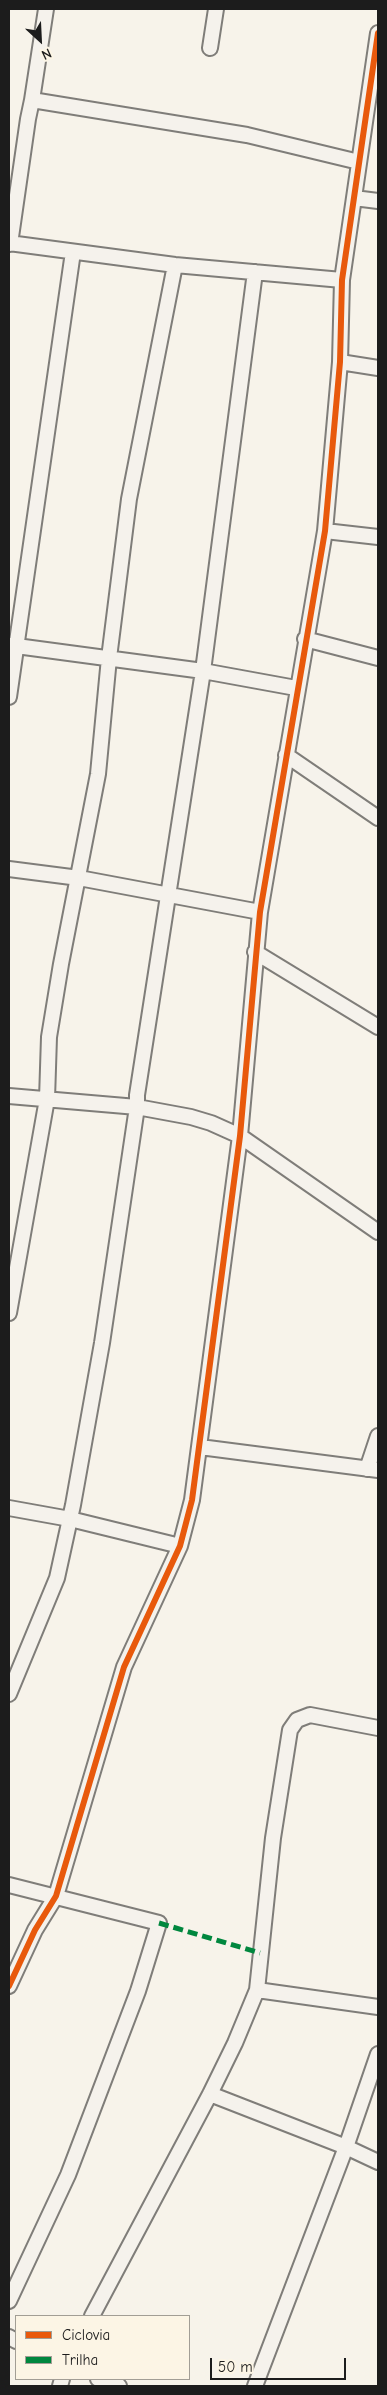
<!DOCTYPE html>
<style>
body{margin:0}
#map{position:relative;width:387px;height:2395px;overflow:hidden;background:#f7f3ea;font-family:"Comic Neue",sans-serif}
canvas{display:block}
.frame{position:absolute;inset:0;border:10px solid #1c1c1c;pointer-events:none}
.legend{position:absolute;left:15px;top:2315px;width:175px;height:65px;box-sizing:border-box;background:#fcf5e5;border:1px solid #a29e95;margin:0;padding:6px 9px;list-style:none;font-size:15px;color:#1c1c1c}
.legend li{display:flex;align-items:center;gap:10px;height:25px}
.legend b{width:25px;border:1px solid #a29e95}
.north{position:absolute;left:15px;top:15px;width:50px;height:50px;-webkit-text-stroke:4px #fcf5e5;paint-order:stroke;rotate:155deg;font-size:14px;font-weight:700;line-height:20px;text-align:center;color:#1c1c1c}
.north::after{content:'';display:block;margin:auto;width:18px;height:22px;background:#1c1c1c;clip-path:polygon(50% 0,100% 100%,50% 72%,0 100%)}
.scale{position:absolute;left:210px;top:2358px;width:136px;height:22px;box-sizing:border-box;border:2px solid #1c1c1c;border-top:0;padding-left:6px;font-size:15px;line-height:18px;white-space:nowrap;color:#1c1c1c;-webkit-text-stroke:4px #fcf5e5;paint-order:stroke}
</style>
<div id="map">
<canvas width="387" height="2395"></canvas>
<div class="frame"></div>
<ul class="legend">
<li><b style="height:6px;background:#e8590c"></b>Ciclovia</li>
<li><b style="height:6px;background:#00873e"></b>Trilha</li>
</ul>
<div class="north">N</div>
<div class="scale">50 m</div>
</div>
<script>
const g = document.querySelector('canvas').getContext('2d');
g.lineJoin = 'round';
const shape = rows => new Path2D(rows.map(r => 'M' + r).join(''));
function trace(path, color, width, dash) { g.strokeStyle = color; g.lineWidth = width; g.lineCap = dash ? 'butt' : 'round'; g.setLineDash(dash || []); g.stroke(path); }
const minor = shape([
 [210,48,216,9],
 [32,100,46,9],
 [354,198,378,201],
 [9,243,175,265,342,280],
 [10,244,28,119,32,100,247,135,359,162],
 [340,362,378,368],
 [325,531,378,537],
 [305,639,378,658],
 [9,645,203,671,296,688],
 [9,697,73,252],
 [286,755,378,818],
 [9,869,79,878,260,912],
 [255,952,378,1027],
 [9,1096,137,1107,191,1117,211,1123,240,1136,378,1232],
 [9,1313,47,1099,49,1037,61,964,98,774,109,658,129,499,175,265],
 [200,1447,378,1470],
 [367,1469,378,1436],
 [9,1508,70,1519,180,1546],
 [9,1694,57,1578,73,1505,102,1343,137,1107,137,1095,203,671,255,272],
 [9,1885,159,1923,138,1991,68,2175,9,2301],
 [9,1986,35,1930,56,1896,124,1667,180,1546,192,1500,240,1136,260,912,325,531,340,362,342,280,378,33],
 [257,1990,378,2007],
 [210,2094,346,2147,378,2162],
 [92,2316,210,2094,235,2043,257,1990,273,1838,290,1730,297,1720,310,1715,378,1728],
 [9,2337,16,2341],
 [98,2379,119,2386],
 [60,2386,62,2379],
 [255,2386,346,2147,378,2054]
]);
trace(minor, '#7f7d79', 18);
trace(minor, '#f5f2ec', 14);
trace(shape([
 [159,1923,260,1953]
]), '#00873e', 5, [10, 5]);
trace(shape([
 [9,1986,35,1930,56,1896,124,1667,180,1546,192,1500,240,1136,260,912,325,531,340,362,342,280,378,33]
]), '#e8590c', 6);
</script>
